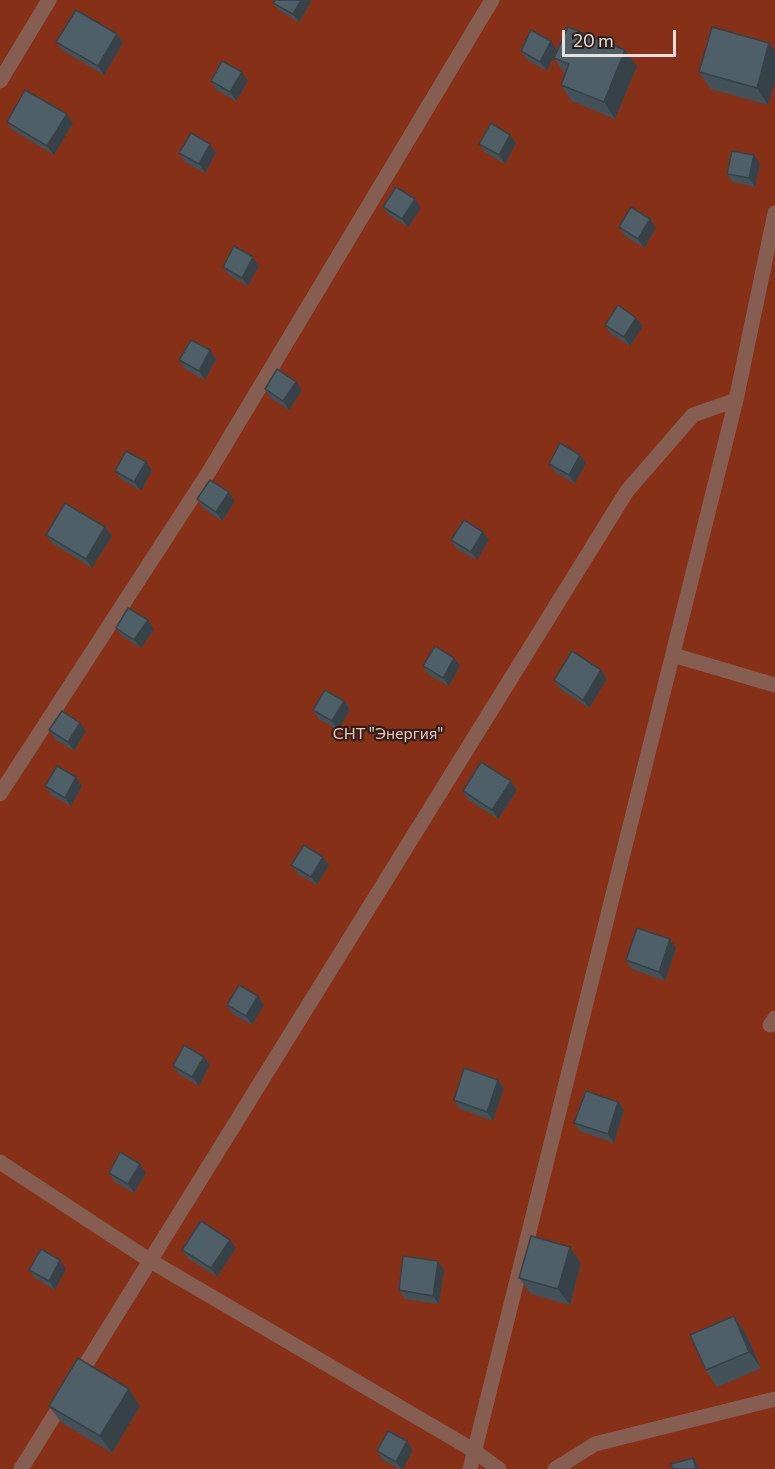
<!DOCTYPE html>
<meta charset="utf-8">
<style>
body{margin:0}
#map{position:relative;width:775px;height:1469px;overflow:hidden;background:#382925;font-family:Commissioner,sans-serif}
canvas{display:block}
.scale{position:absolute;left:562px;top:30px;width:114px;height:27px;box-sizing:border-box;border:3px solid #e9dfdc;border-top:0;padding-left:8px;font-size:18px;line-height:21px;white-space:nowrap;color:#e9dfdc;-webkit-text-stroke:4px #2e1f1b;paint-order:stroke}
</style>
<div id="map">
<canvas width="775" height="1469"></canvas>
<div class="scale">20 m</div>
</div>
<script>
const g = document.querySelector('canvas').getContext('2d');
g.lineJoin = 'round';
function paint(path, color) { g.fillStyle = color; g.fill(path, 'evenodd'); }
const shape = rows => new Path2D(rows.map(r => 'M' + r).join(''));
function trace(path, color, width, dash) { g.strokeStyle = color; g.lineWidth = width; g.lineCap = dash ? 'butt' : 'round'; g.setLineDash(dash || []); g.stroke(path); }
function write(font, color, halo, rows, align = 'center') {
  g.font = font + ' Commissioner,sans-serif'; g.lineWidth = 4.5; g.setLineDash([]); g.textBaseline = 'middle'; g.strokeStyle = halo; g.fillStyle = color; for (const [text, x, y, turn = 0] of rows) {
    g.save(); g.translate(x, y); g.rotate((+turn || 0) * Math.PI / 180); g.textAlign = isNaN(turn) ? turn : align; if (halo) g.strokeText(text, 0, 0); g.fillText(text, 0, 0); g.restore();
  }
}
paint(shape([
 [0,0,775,0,775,1469,0,1469]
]), '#863117');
trace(shape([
 [0,81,49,0],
 [673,655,775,685],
 [0,794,210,470,492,0],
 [770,1025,775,1018],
 [0,1162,149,1260,473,1450,499,1469],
 [21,1469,627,491,693,415,736,400],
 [470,1469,736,400,775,213],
 [555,1469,595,1444,775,1399]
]), '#865d51', 15);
paint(shape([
 [311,2,299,22,280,11,273,3],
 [117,34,123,43,104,75,62,50,56,42],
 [551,41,557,50,547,71,527,60,521,51],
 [769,43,775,51,775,81,768,105,711,89,699,72],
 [554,58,637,66,615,119,572,101,561,85,565,74],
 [211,81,248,81,236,101,217,90],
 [7,122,73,123,54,155,13,130],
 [516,143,505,164,485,152,479,144],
 [179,153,216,153,205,173,185,162],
 [754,155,760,164,755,187,733,182,727,174],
 [383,207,421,208,408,227,389,215],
 [650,219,656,228,644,248,625,236,619,227],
 [259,266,248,286,229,275,223,267],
 [605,325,643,326,630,346,611,334],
 [210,350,216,359,205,380,185,369,179,360],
 [296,382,302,390,289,410,271,398,265,389],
 [146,462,152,470,141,491,121,479,115,471],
 [586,463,575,484,555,472,549,464],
 [197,499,235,501,222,521,203,508],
 [105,527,112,536,92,568,52,543,46,535],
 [483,532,489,540,477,560,457,549,451,540],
 [148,620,154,629,141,648,122,636,116,628],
 [454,658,460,666,449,686,429,675,423,666],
 [607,679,589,708,560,689,554,680],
 [344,701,350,710,338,730,319,719,313,710],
 [49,730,86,731,74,751,55,739],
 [76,777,82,786,71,806,51,795,45,786],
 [511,781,517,790,498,819,469,800,463,791],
 [291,865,329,865,317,885,298,874],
 [676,948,665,981,632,969,626,960],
 [227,1005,264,1005,252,1025,233,1014],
 [210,1065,199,1086,179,1074,173,1066],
 [498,1080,504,1088,493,1121,460,1109,454,1100],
 [618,1102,624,1110,614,1143,580,1131,574,1123],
 [140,1164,146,1173,134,1193,115,1182,109,1173],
 [236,1248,217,1277,188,1258,182,1250],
 [438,1261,444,1270,439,1304,405,1299,399,1290],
 [581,1263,570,1305,531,1294,519,1278],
 [66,1269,55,1290,35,1278,29,1270],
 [734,1316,745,1332,761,1368,717,1387,706,1370],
 [129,1389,140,1406,112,1453,61,1422,49,1406],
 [413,1450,403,1469,400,1469,383,1460,377,1451]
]), '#435259');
paint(shape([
 [301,0,310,0,311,2,299,22,293,14],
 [117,34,123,43,104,75,98,66],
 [551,41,557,50,547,71,540,62],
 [769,43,775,51,775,81,768,105,757,88],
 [625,50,637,66,615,119,604,102],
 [242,72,248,81,236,101,230,92],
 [67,114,73,123,54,155,47,146],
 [510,135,516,143,505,164,499,155],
 [210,144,216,153,205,173,199,164],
 [754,155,760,164,755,187,749,178],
 [415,199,421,208,408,227,402,219],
 [650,219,656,228,644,248,638,239],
 [253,257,259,266,248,286,242,278],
 [636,318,643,326,630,346,624,337],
 [210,350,216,359,205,380,199,371],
 [296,382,302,390,289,410,283,401],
 [580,455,586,463,575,484,569,475],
 [146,462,152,470,141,491,134,482],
 [229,492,235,501,222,521,216,512],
 [105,527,112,536,92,568,86,559],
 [483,532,489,540,477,560,471,552],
 [148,620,154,629,141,648,134,640],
 [454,658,460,666,449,686,443,678],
 [601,670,607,679,589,708,583,700],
 [344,701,350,710,338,730,332,721],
 [80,723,86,731,74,751,68,742],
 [76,777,82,786,71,806,65,798],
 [511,781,517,790,498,819,492,810],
 [323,857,329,865,317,885,311,877],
 [670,939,676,948,665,981,659,972],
 [258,996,264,1005,252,1025,246,1016],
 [204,1057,210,1065,199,1086,192,1077],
 [498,1080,504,1088,493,1121,487,1112],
 [618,1102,624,1110,614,1143,608,1134],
 [140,1164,146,1173,134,1193,128,1184],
 [230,1240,236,1248,217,1277,211,1268],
 [570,1247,581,1263,570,1305,558,1289],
 [60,1260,66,1269,55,1290,49,1281],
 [438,1261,444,1270,439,1304,433,1296],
 [734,1316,745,1332,761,1368,749,1352],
 [129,1389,140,1406,112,1453,100,1436],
 [407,1441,413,1450,403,1469,401,1469,396,1462],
 [693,1458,699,1467,700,1469,696,1469]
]), '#374248');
const building = shape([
 [275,0,301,0,293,14,273,3,275,0],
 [76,10,117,34,98,66,56,42,76,10],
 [568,27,625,50,604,102,561,85,569,64,554,58,568,27],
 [712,27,769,43,757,88,699,72,712,27],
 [531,30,551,41,540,62,521,51,531,30],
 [222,61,242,72,230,92,211,81,222,61],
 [25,90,67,114,47,146,7,122,25,90],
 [491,123,510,135,499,155,479,144,491,123],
 [191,133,210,144,199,164,179,153,191,133],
 [732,151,754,155,749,178,727,174,732,151],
 [396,187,415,199,402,219,383,207,396,187],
 [631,207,650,219,638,239,619,227,631,207],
 [234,246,253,257,242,278,223,267,234,246],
 [618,305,636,318,624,337,605,325,618,305],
 [191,340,210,350,199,371,179,360,191,340],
 [277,369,296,382,283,401,265,389,277,369],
 [560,443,580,455,569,475,549,464,560,443],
 [126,451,146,462,134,482,115,471,126,451],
 [210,480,229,492,216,512,197,499,210,480],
 [65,503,105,527,86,559,46,535,65,503],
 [464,520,483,532,471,552,451,540,464,520],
 [128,608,148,620,134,640,116,628,128,608],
 [435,646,454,658,443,678,423,666,435,646],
 [572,651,601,670,583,700,554,680,572,651],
 [325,690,344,701,332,721,313,710,325,690],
 [62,711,80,723,68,742,49,730,62,711],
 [481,762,511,781,492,810,463,791,481,762],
 [57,766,76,777,65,798,45,786,57,766],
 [304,845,323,857,311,877,291,865,304,845],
 [637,928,670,939,659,972,626,960,637,928],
 [239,985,258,996,246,1016,227,1005,239,985],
 [184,1045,204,1057,192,1077,173,1066,184,1045],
 [464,1068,498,1080,487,1112,454,1100,464,1068],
 [586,1091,618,1102,608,1134,574,1123,586,1091],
 [120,1152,140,1164,128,1184,109,1173,120,1152],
 [201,1221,230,1240,211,1268,182,1250,201,1221],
 [531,1236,570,1247,558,1289,519,1278,531,1236],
 [41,1249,60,1260,49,1281,29,1270,41,1249],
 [403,1256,438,1261,433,1296,399,1290,403,1256],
 [734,1316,749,1352,706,1370,690,1335,734,1316],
 [78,1358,129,1389,100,1436,49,1406,78,1358],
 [388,1431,407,1441,396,1462,377,1451,388,1431],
 [693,1458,696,1469,673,1469,671,1464,693,1458]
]);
paint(building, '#4e5f67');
trace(building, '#374248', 1.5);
write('16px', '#f9c5b5', '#2e1f1b', [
 ["СНТ \"Энергия\"",388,734]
]);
</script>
